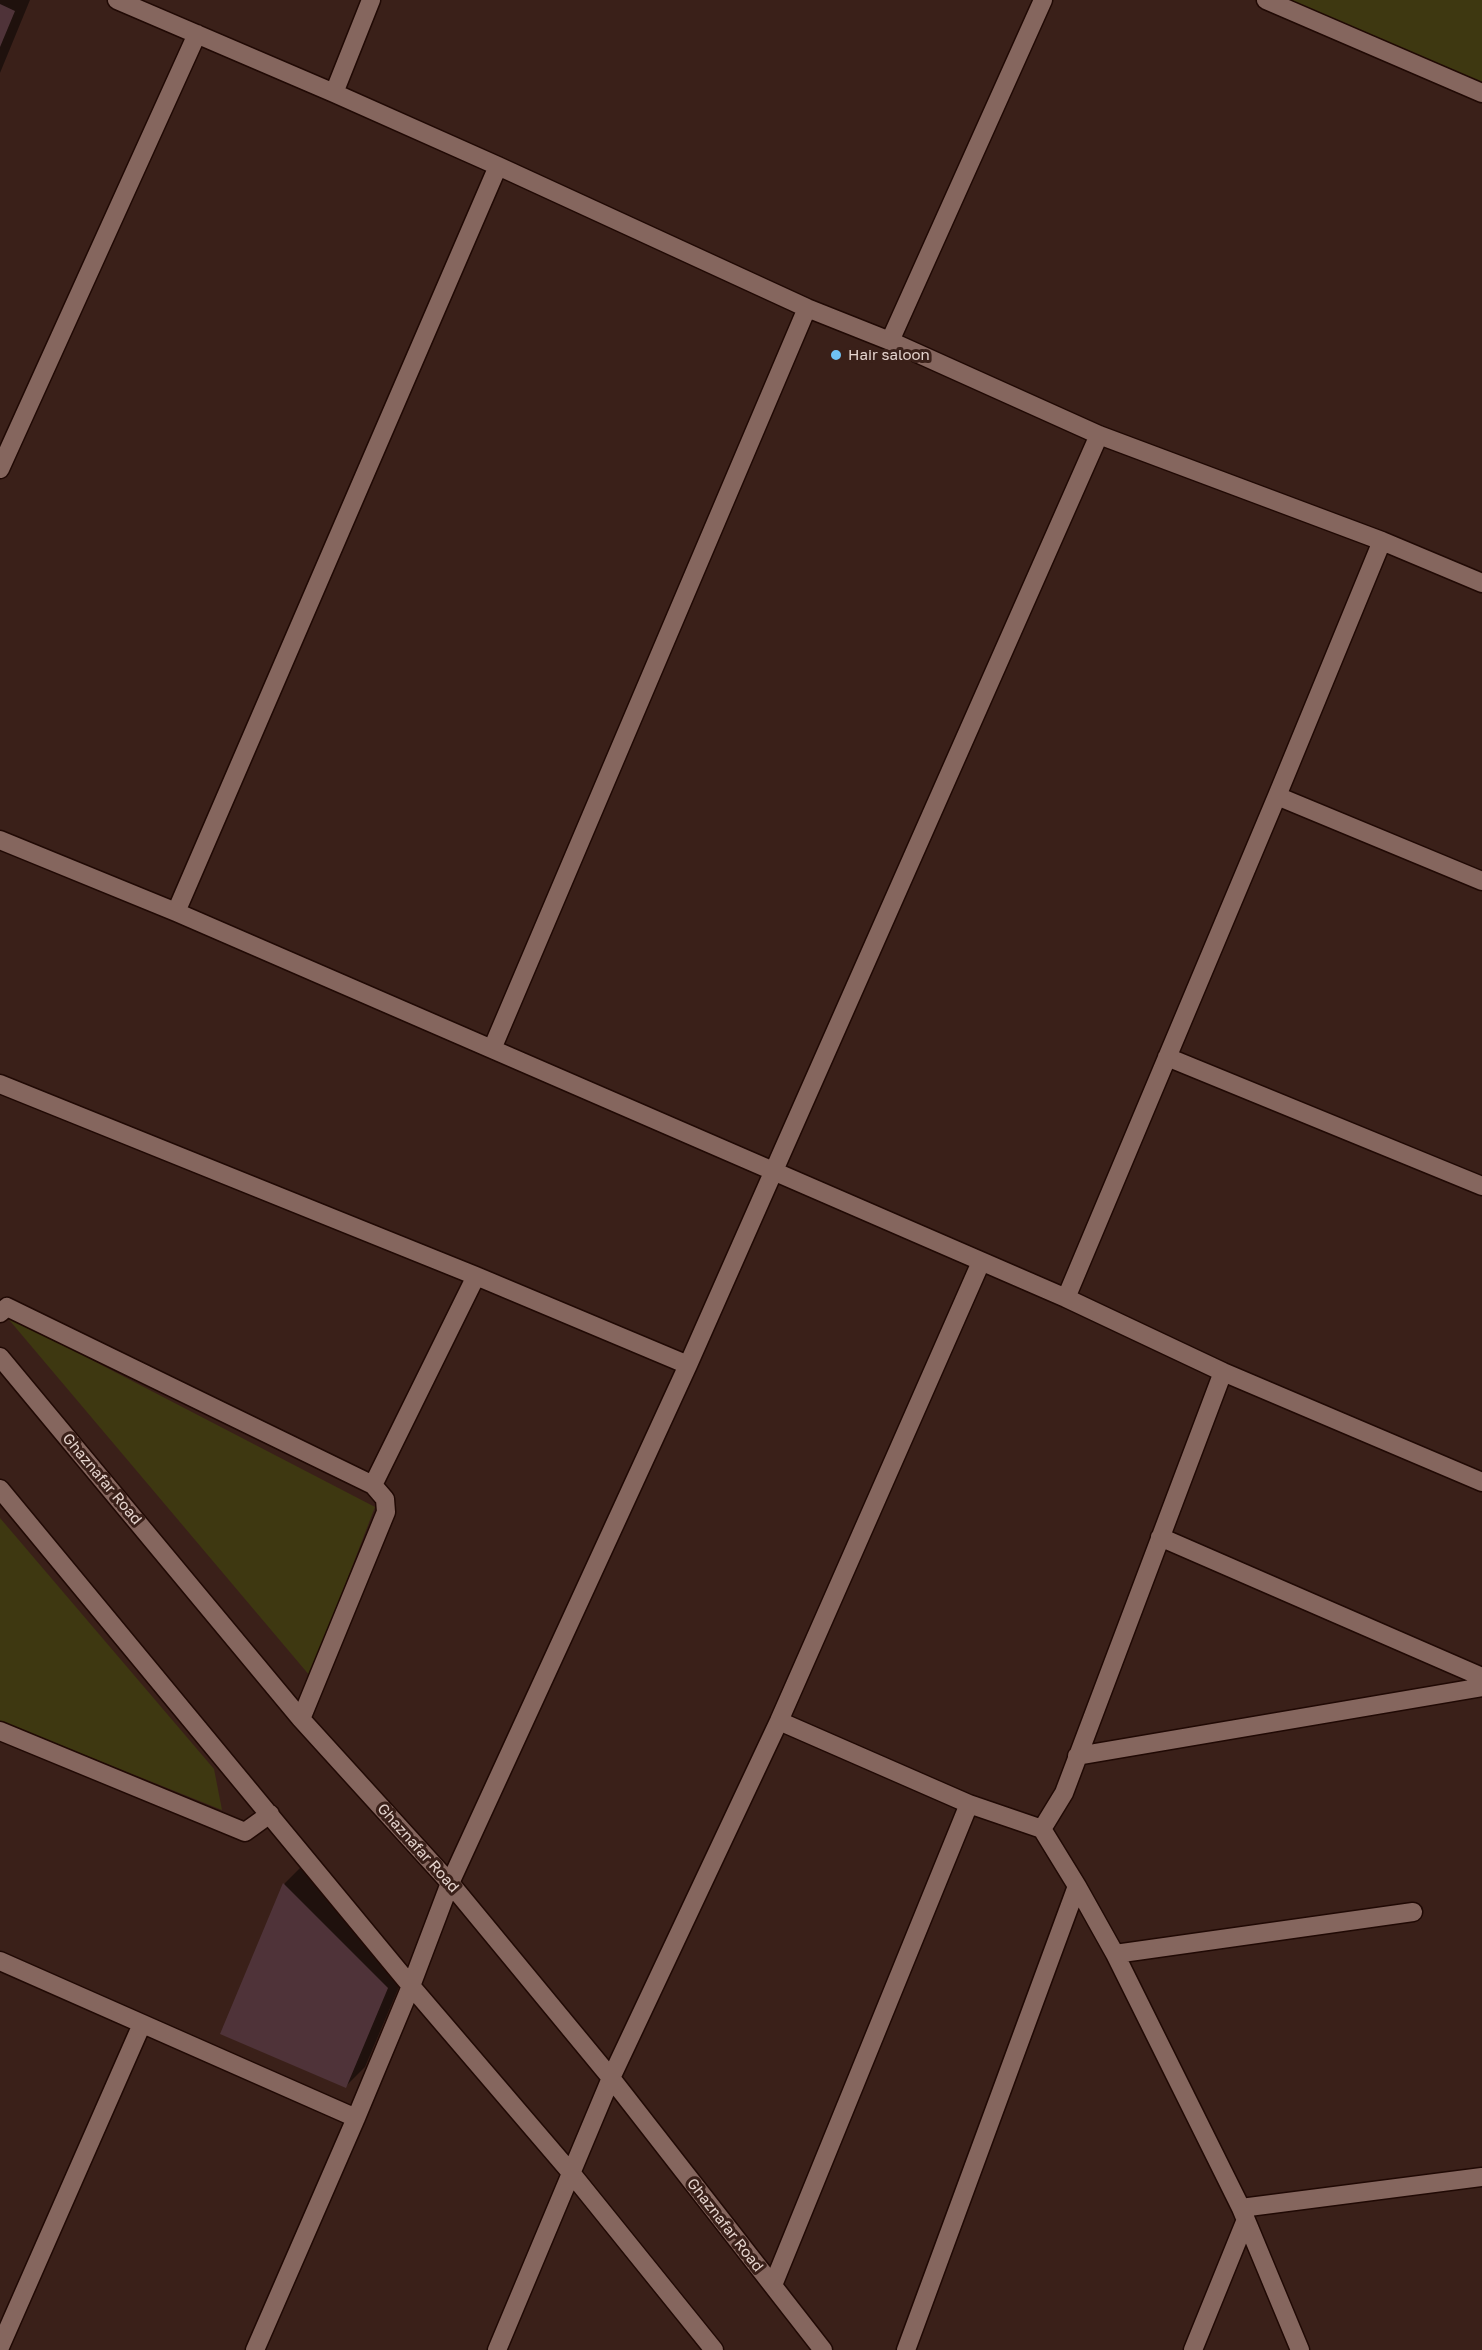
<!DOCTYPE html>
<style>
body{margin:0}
canvas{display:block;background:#3a2019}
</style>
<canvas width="1482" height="2350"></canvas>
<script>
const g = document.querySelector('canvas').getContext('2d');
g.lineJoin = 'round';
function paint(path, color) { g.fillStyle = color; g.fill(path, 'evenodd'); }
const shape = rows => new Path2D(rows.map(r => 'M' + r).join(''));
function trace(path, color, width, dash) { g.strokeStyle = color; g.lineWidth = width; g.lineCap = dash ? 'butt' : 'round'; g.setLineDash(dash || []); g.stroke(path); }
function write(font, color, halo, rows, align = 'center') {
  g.font = font + ' "Golos Text",sans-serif'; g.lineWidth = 6; g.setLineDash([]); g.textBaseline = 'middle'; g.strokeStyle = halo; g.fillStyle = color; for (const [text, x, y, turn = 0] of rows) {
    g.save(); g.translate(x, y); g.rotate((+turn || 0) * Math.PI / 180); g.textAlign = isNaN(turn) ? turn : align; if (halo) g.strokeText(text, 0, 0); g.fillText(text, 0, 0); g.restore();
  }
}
paint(shape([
 [1263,0,1482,0,1482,94],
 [5,1315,375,1507,310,1676],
 [0,1518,214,1769,222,1810,0,1721]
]), '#3e3811');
paint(shape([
 [0,0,30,0,0,73],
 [304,1864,407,1968,365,2067,346,2086,222,2033,285,1883]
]), '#0007');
paint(shape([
 [0,4,15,11,0,47],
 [283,1883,388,1988,346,2088,220,2034]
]), '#4f3339');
const minor = shape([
 [117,0,334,93,498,166,807,308,890,341,1099,435,1382,541,1482,583],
 [1266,0,1482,93],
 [334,93,371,0],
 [890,341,1043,0],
 [0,469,197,34],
 [1277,796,1482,881],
 [0,840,176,912,1066,1298,1223,1372,1482,1482],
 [176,912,498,166],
 [492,1049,807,308],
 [1167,1057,1482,1186],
 [0,1084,476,1276,688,1365],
 [1066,1298,1277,796,1382,541],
 [0,1313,7,1307,373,1485,385,1499,386,1512,301,1719],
 [0,1357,301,1719,450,1883,611,2078,823,2350],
 [373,1485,476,1276],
 [0,1489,411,1986,572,2174,714,2350],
 [1160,1537,1482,1677],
 [779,1721,969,1804,1042,1829,1077,1886,1115,1954,1241,2208,1300,2350],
 [0,1731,245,1832,270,1814],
 [1077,1756,1482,1687],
 [1042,1829,1064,1793,1223,1372],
 [1115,1954,1413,1912],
 [0,1961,356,2118],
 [1241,2208,1482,2177],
 [773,2285,969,1804],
 [0,2347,142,2024],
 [255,2350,356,2118,411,1986,450,1883,688,1365,1099,435],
 [497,2350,611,2078,779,1721,981,1262],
 [906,2350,1077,1886],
 [1193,2350,1245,2222]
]);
trace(minor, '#200904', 21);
trace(minor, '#85665e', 18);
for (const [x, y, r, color] of [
 [836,355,6,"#6fc2f4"]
]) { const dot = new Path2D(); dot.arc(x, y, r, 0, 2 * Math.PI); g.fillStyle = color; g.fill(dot); trace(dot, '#3a2019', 2); }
write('15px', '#e5d4ce', '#3a2019', [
 ["Hair saloon",848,355]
], 'left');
write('15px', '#e5d4ce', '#3a2019', [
 ["Ghaznafar Road",102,1479,50],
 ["Ghaznafar Road",418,1848,48],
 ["Ghaznafar Road",725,2225,52]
]);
</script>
